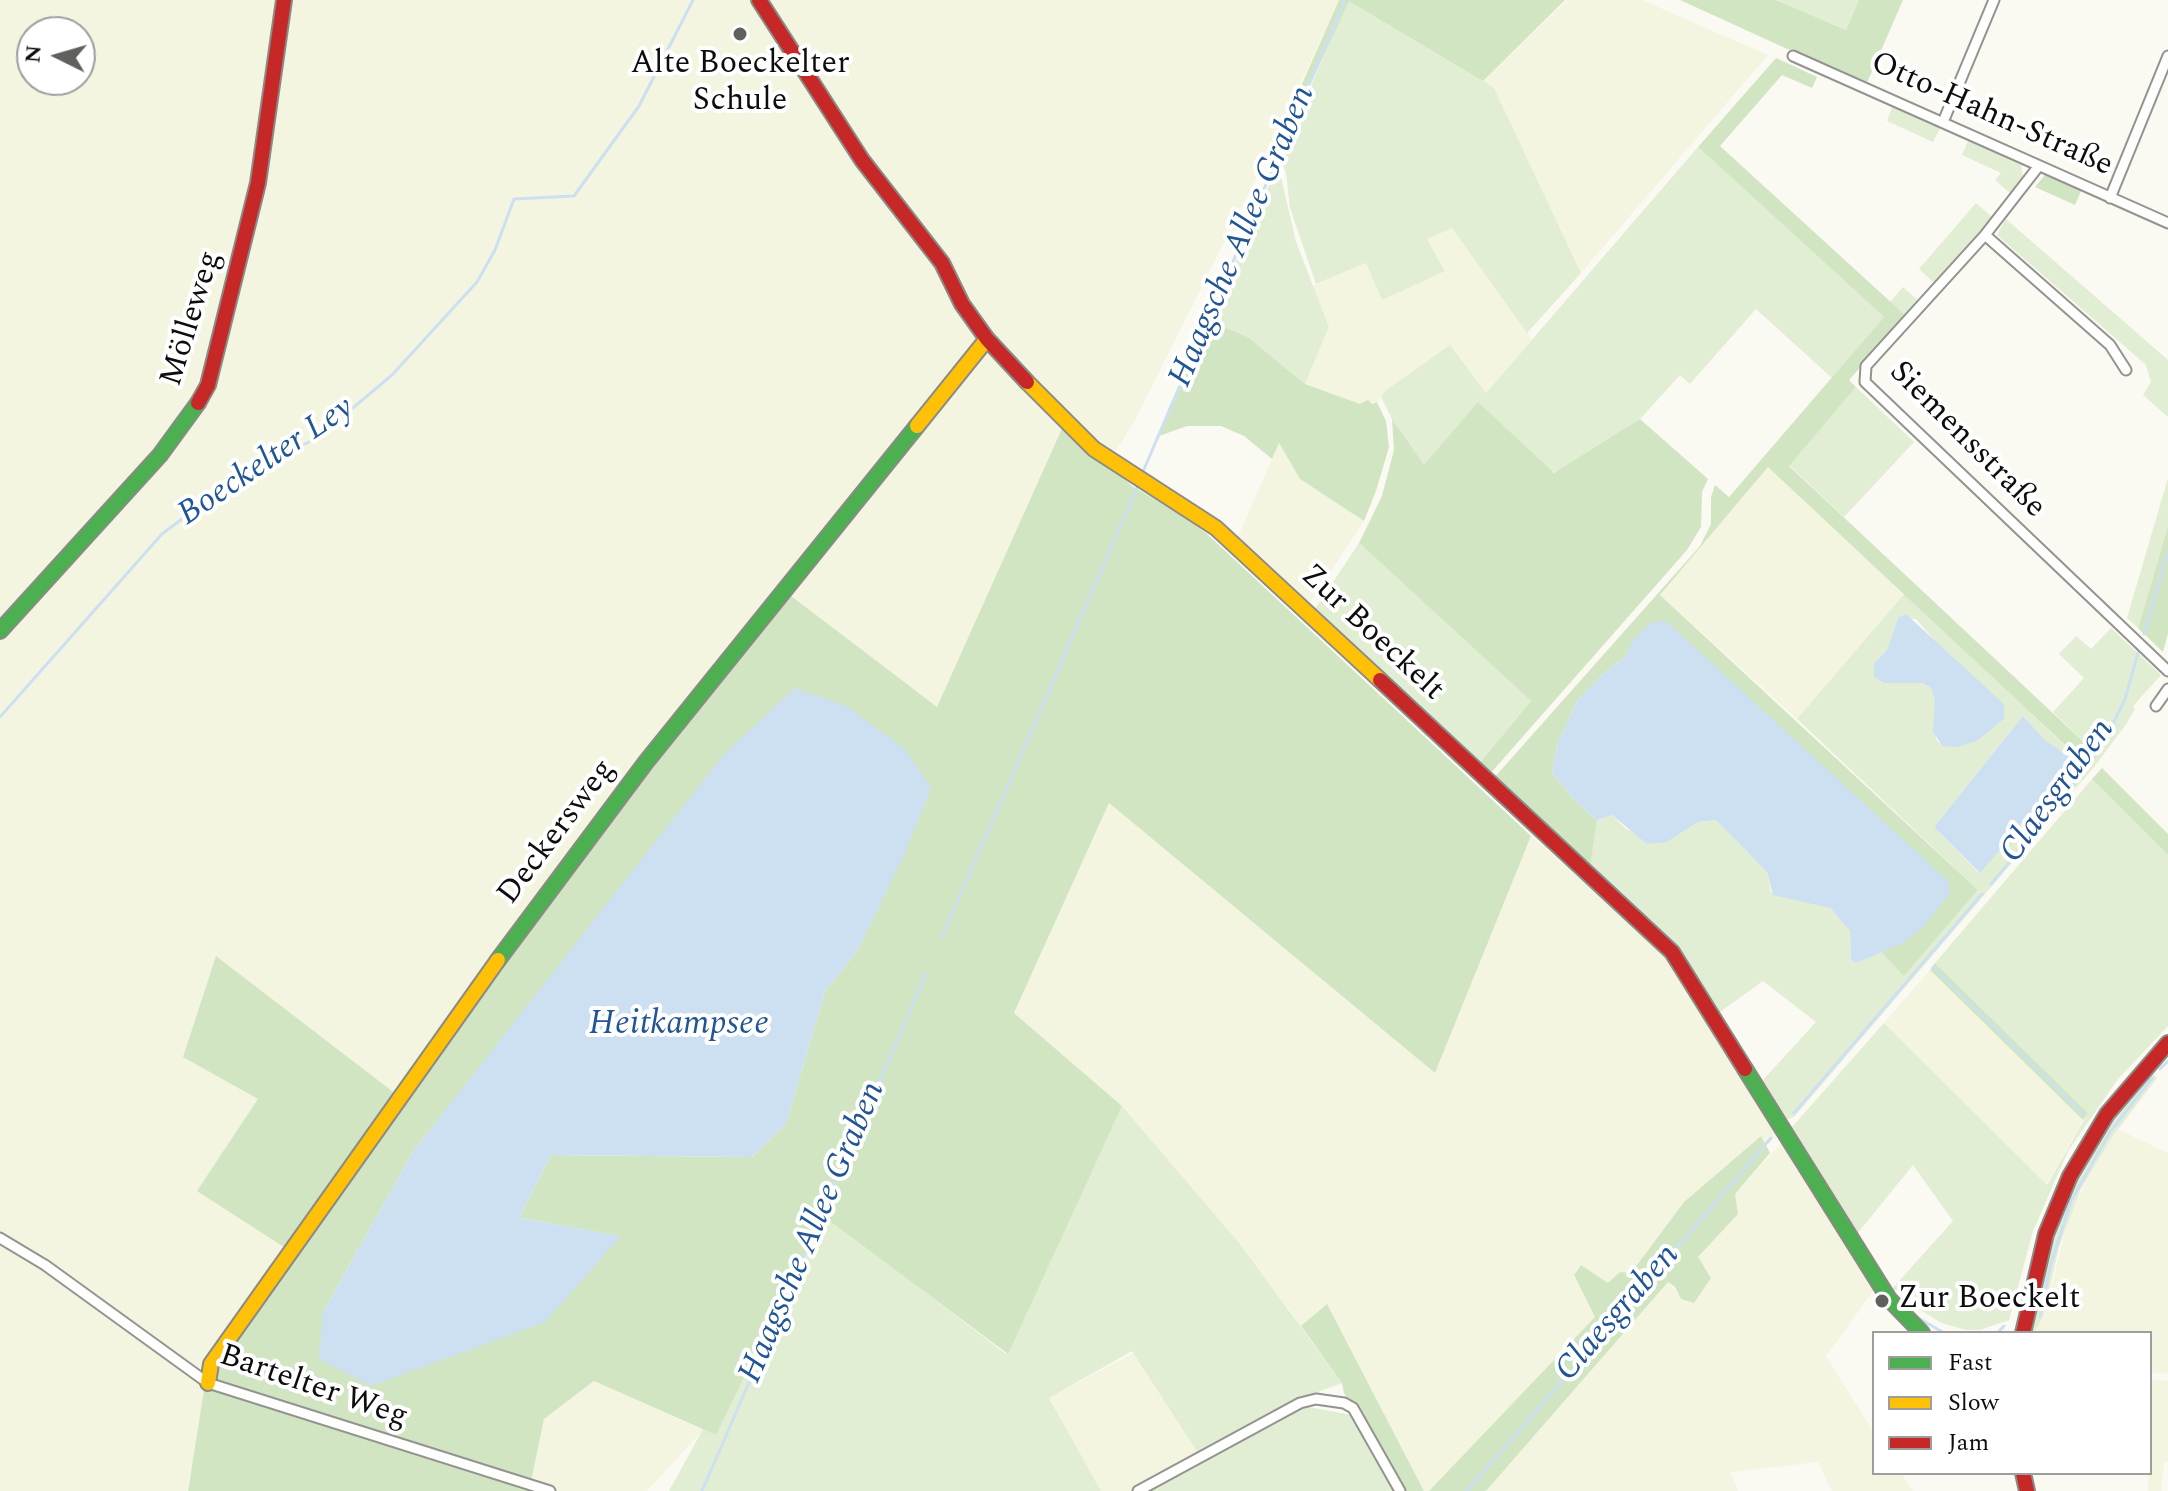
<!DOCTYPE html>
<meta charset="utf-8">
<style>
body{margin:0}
#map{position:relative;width:2168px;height:1491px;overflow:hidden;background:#faf9f2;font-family:Spectral,serif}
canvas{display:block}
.legend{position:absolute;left:1872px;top:1331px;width:280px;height:144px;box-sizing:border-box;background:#fff;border:2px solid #9e9e9e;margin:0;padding:10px 14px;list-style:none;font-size:24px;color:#0d0d0d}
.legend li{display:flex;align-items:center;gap:16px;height:40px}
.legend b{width:40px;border:2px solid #9e9e9e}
.north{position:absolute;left:16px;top:16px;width:80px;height:80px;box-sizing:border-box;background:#fff;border:2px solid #9e9e9e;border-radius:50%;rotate:275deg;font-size:22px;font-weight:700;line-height:32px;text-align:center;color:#0d0d0d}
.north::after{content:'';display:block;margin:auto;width:28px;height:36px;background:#60605d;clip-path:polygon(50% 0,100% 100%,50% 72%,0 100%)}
</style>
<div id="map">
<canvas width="2168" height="1491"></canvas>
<ul class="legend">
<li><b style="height:10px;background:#4caf50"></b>Fast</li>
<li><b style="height:10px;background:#ffc107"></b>Slow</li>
<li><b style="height:10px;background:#c62828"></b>Jam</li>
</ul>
<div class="north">N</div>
</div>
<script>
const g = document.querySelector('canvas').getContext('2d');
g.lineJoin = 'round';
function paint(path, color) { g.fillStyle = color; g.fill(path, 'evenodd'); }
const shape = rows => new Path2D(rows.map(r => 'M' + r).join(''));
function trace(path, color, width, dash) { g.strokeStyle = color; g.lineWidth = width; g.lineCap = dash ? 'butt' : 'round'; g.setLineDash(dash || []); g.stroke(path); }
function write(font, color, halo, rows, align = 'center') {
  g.font = font + ' Spectral,serif'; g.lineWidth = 8; g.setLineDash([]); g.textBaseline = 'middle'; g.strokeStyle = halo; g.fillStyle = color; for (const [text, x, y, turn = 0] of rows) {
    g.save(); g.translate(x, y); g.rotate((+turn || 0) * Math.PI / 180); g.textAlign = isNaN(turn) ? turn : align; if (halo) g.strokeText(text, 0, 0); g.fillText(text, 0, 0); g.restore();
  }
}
paint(shape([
 [0,0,1339,0,1272,146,1134,422,1110,460,1064,424,937,708,787,592,401,1099,216,957,259,1099,287,1248,211,1364,187,1491,0,1491],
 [32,32,80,32,80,80,32,80],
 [1567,0,1642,0,1768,55,1581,273,1494,88,1483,81],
 [1452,228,1532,339,1486,393,1385,391,1377,402,1360,404,1305,384,1329,327,1312,286,1367,263,1382,299,1445,270,1427,239],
 [1279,443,1300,479,1364,521,1307,607,1236,541],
 [1768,466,1905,593,1797,719,1660,595],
 [1109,803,1435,1073,1531,836,1669,958,1781,1131,1767,1145,1761,1136,1684,1202,1631,1273,1608,1284,1580,1265,1574,1275,1596,1317,1429,1491,1424,1491,1327,1304,1301,1326,1240,1244,1122,1106,1014,1013],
 [1930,970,2083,1120,2046,1185,1884,1023],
 [2117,1129,2168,1153,2168,1374,2150,1372,2150,1333,2034,1333,2043,1317,2069,1218,2096,1161],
 [1786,1138,1876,1287,1826,1356,1874,1433,1874,1473,1901,1473,1913,1491,1832,1491,1818,1462,1730,1472,1738,1491,1486,1491,1668,1281,1681,1299,1698,1257,1737,1214,1734,1194],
 [1135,1352,1200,1456,1137,1491,1101,1491,1049,1398],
 [2150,1379,2168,1381,2168,1462,2164,1462,2161,1491,2148,1491],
 [594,1381,703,1430,647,1491,528,1491,544,1419]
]), '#f4f5e0');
paint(shape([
 [1348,0,1364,0,1494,88,1581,273,1527,333,1452,228,1427,239,1445,271,1382,300,1366,263,1316,284,1290,208,1286,173,1280,158],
 [1776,0,1859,0,1846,30],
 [1892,107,1940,128,1933,142,1887,121],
 [1968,141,2021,165,2023,177,2010,193,1995,180,2001,173,1962,155],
 [1698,147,1884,317,1832,378,1756,309,1690,384,1680,375,1640,419,1559,472,1423,466,1392,419,1381,397,1385,391,1450,345,1486,393],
 [1278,164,1296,242,1329,327,1305,384,1248,337,1210,321],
 [1976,203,1992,217,1935,284,1919,269],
 [2006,219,2168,360,2168,417,2143,395,2151,382,2146,365,1997,235],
 [1903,287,1920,302,1906,316,1890,302],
 [1856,387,1914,442,1844,517,1789,465],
 [2168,478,2168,526,2138,628,2127,618],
 [1359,543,1531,701,1478,765,1313,612],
 [1905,593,2079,759,2088,746,2053,712,2084,678,2059,654,2076,636,2091,649,2111,628,2161,675,2133,706,2135,709,2127,723,2094,767,1794,1117,1785,1120,1686,965,1685,957,1679,955,1590,868,1597,820,1612,815,1626,829,1667,842,1698,822,1716,820,1767,872,1771,892,1830,908,1850,931,1851,960,1857,963,1880,951,1904,975,1978,890,1797,719],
 [1898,618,1916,619,1943,650,2004,704,2004,719,1977,741,1942,746,1936,739,1935,701,1931,688,1922,683,1884,683,1874,677,1874,663,1887,650],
 [2023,716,2046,741,1979,873,1934,827],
 [1763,981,1816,1022,1763,1080,1720,1012],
 [2092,779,2168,855,2168,1026,2118,1079,2068,1151,2033,1231,2009,1320,1980,1330,1966,1330,1942,1323,1912,1305,1899,1290,1891,1290,1953,1221,1913,1165,1857,1234,1792,1127,1884,1023,2047,1185,2088,1113,1935,963],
 [2152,1073,2157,1078,2112,1137,2081,1189,2059,1247,2043,1317,2034,1333,2031,1333,2049,1242,2071,1184,2111,1118],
 [1122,1106,1240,1244,1342,1383,1320,1391,1200,1456,1132,1351,1049,1398,1101,1491,669,1491,822,1213,1006,1354],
 [1303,1406,1357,1416,1397,1491,1141,1491]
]), '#e1eed4');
paint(shape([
 [1339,0,1565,0,1483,81,1349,1,1279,153,1272,152],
 [1680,0,1776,0,1846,30,1859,0,1903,0,1866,85],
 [1776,58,1817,77,1812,88,1782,75,1720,146,1906,316,1849,380,1856,387,1789,466,2088,746,2080,759,1768,467,1660,595,1978,890,1904,976,1880,951,1901,944,1634,640,1625,657,1604,673,1577,701,1558,743,1552,772,1573,799,1597,820,1590,869,1493,779,1700,546,1711,524,1711,497,1715,485,1729,497,1884,317,1698,147],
 [2045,175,2081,191,2075,205,2035,187],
 [1210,321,1248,337,1305,384,1360,404,1368,400,1372,404,1377,402,1386,421,1389,447,1376,491,1364,521,1300,479,1279,443,1272,459,1244,436,1221,426,1187,426,1159,436],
 [1478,402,1554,473,1640,419,1708,479,1702,492,1701,527,1687,550,1489,775,1478,765,1531,701,1359,543,1382,496,1394,450,1392,419,1424,465],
 [1064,424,1132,486,1183,516,1207,534,1531,836,1435,1073,1109,803,1014,1013,1122,1106,1008,1354,822,1215,716,1435,594,1381,544,1419,529,1491,188,1491,207,1371,287,1249,197,1191,258,1099,183,1057,216,956,401,1098,786,592,937,707],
 [931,788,904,853,856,953,825,991,786,1124,752,1157,551,1155,519,1218,620,1236,323,1312,414,1150,553,974],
 [2168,526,2168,634,2163,652,2138,628],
 [2102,768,2168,834,2168,855,2092,779],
 [1935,963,2088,1113,2083,1120,1930,970],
 [1761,1136,1770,1153,1735,1194,1738,1214,1698,1257,1711,1278,1694,1303,1681,1299,1675,1287,1668,1282,1486,1491,1429,1491,1595,1317,1574,1275,1581,1265,1608,1283,1620,1272,1631,1273,1684,1202],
 [1327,1304,1424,1491,1402,1491,1344,1393,1342,1383,1301,1326]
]), '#d1e5c3');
paint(shape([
 [1906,614,2004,704,2004,719,1977,741,1957,747,1942,746,1933,731,1935,701,1931,688,1922,683,1884,683,1874,677,1874,663,1887,650,1898,618],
 [1660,621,1667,622,1948,881,1950,893,1924,926,1901,944,1856,963,1851,960,1850,931,1830,908,1773,895,1767,872,1716,820,1698,822,1667,842,1647,844,1612,815,1597,820,1573,799,1552,772,1558,743,1577,701,1604,673,1625,657,1633,640,1651,623],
 [795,688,846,706,906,750,931,788,905,853,856,953,825,991,786,1124,752,1157,551,1155,519,1218,621,1236,545,1322,371,1386,319,1359,323,1312,414,1150,724,754],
 [2023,716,2046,741,2068,756,2069,767,1980,873,1934,827]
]), '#cce0f1');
trace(shape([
 [1142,474,1345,0],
 [2144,634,2168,552],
 [0,717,162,534,235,479,317,438,392,375,477,282,495,250,514,199,574,196,639,106,693,0],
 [1991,884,2069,792,2102,746,2125,699,2138,653],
 [942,937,1137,488],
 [1933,967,2083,1114],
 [2160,1069,2168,1061],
 [1794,1113,1982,894],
 [1915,1316,1944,1333],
 [2040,1316,2050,1267,2071,1201,2110,1132,2152,1078],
 [1997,1333,2004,1326],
 [702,1491,926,974],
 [1467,1491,1771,1138]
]), '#cce0f1', 3);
const street = shape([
 [1793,56,2168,223],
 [1943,122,1994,0],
 [2038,167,1985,235,1866,366,1865,382,2168,671],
 [2110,198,2168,56],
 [1985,235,2110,345,2126,370],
 [2156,706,2168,689],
 [0,1238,45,1265,208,1383,550,1491],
 [1138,1491,1300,1403,1316,1399,1344,1403,1353,1408,1400,1491]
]);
const fast = shape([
 [0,631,160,455,198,403],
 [498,960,646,762,917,426],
 [1745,1069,1889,1299,1922,1333]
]);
const slow = shape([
 [1027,382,1094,449,1216,528,1380,680],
 [917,426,987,339],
 [208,1383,211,1364,498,960]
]);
const jam = shape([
 [759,0,862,160,942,263,962,304,987,339,1027,382],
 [198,403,208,385,258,183,284,0],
 [1380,680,1672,952,1745,1069],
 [2023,1333,2046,1234,2070,1176,2107,1114,2168,1043],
 [2023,1473,2027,1491]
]);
trace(street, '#949390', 13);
trace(fast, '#8a8a87', 18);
trace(slow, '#8a8a87', 18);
trace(jam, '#8a8a87', 18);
trace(street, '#fefefd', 9);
trace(fast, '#4caf50', 14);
trace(slow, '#ffc107', 14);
trace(jam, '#c62828', 14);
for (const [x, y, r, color] of [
 [740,34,8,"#60605d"],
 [1882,1301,8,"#60605d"]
]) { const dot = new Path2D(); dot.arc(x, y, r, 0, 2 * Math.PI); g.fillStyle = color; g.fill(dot); trace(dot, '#fff', 3); }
write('32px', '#0d0d0d', '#fff', [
 ["Alte Boeckelter",740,66],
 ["Schule",740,103],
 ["Zur Boeckelt",1898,1301,"left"]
]);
write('32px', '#0d0d0d', '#fff', [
 ["Otto-Hahn-Straße",1991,116,24],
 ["Mölleweg",193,319,-73],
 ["Siemensstraße",1966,441,45],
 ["Zur Boeckelt",1371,634,43],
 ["Deckersweg",558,833,-53],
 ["Bartelter Weg",313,1388,19]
]);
write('italic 34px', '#225593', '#fff', [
 ["Haagsche Allee Graben",1244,237,-67],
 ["Boeckelter Ley",267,463,-34],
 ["Claesgraben",2059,792,-54],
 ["Heitkampsee",679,1026],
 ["Haagsche Allee Graben",814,1233,-67],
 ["Claesgraben",1619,1314,-49]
]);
</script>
